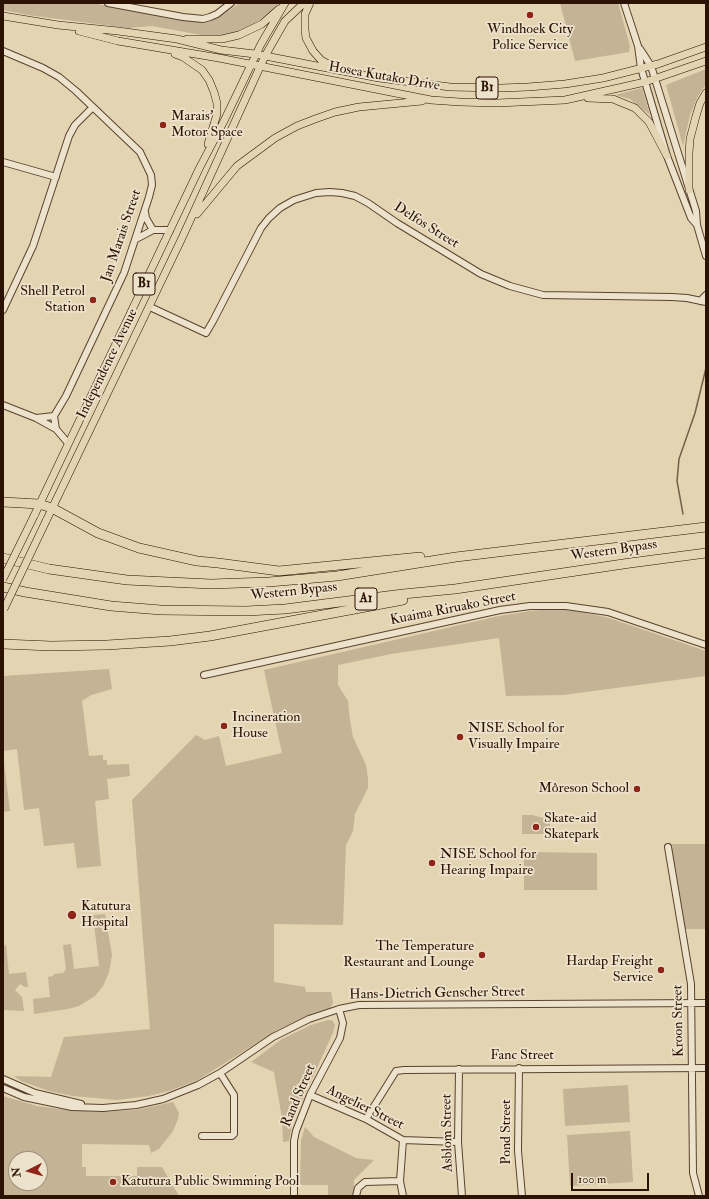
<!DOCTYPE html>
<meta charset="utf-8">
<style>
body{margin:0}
#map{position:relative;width:709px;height:1199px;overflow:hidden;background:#e3d4b2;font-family:"IM FELL Double Pica",serif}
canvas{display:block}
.frame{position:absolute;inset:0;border:4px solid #2c1202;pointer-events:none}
.north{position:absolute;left:8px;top:1151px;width:40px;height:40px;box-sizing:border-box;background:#ede3cd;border:1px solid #a08f7c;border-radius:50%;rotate:264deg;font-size:11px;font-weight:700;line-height:16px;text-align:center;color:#2c1202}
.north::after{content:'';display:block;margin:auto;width:14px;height:18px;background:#8f2418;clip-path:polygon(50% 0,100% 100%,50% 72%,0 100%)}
.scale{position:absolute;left:571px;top:1173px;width:78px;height:18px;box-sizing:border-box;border:2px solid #2c1202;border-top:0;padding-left:5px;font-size:12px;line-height:14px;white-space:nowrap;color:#2c1202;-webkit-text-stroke:3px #ede3cd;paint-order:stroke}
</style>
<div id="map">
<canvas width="709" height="1199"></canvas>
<div class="frame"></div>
<div class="north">N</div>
<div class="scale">100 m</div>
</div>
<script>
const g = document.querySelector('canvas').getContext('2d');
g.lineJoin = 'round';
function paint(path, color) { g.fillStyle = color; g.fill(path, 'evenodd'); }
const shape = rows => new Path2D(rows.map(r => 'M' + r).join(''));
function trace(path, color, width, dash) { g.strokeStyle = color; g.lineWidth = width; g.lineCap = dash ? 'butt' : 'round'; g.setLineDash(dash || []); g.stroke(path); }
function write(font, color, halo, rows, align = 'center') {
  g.font = font + ' "IM FELL Double Pica",serif'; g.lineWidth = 3.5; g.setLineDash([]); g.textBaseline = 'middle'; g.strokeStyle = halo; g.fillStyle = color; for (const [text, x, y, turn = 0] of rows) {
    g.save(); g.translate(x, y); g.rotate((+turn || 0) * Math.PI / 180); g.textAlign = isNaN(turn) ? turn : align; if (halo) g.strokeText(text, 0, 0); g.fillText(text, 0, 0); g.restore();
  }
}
paint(shape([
 [3,3,91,3,200,22,212,20,225,13,240,3,279,3,272,11,251,26,239,32,226,35,215,36,207,36,152,26,128,28,28,15,3,10],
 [560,3,618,3,630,46,629,52,575,61],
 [706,69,706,84,697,98,690,115,683,146,666,85],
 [642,88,650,115,630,99,615,95],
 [555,609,577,611,609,618,706,651,706,676,563,695,506,696,499,638,391,654,338,665,338,685,348,701,350,720,353,737,366,765,368,779,368,788,355,814,353,831,346,845,343,925,274,924,274,982,305,987,306,992,331,992,333,1003,330,1008,309,1015,277,1030,198,1080,169,1091,149,1096,117,1100,73,1096,49,1091,21,1081,14,1076,51,1077,64,1037,150,1029,132,800,196,735,205,740,219,736,226,766,282,753,264,670,499,616,530,611],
 [109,669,112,689,91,695,82,701,89,756,103,755,103,760,107,760,107,765,129,764,130,776,107,779,109,799,95,801,101,866,77,868,74,843,44,846,39,808,24,810,17,749,3,751,3,676],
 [3,754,10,811,3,812],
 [522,815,532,815,551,820,548,834,522,834],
 [668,844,706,844,706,929,682,929],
 [524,852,597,853,597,890,524,890],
 [105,914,112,955,109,972,103,986,95,996,79,1006,68,1009,34,1014,33,999,50,997,48,977,53,976,54,974,63,973,66,969,63,945,71,944,74,969,99,966,93,915],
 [6,945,9,974,26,972,28,987,25,987,20,984,15,990,22,997,24,1011,3,1010,3,946],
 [328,1020,332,1020,335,1025,333,1033,293,1120,289,1141,283,1142,282,1118,274,1072,251,1062,282,1039,311,1025],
 [628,1085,630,1122,565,1126,563,1089],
 [3,1096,37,1106,68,1110,102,1112,135,1110,173,1102,179,1113,178,1119,173,1131,159,1149,151,1153,149,1145,82,1144,82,1167,86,1167,86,1176,137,1176,137,1167,162,1167,179,1196,3,1196],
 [16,1159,40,1159,40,1183,16,1183],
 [305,1127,314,1137,356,1158,374,1160,354,1180,354,1196,328,1196,328,1185,300,1185,301,1140],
 [630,1131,633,1182,570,1186,567,1135]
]), '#c4b394');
trace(shape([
 [683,514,677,481,679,459,695,413,706,368]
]), '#755f48', 1.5);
const minor = shape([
 [108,3,183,17,203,19,210,17,217,14,231,3],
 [624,3,638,46,641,68,667,156,691,218,697,225],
 [640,49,651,66,696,211,697,225,706,256],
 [3,51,43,68,59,77,76,91,140,152,151,175,152,185,149,197,124,273,66,396,54,416,56,429],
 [3,162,56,177],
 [145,212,146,218,153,230],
 [136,239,153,230,170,230],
 [700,301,706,295],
 [150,307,206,333,213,321,261,228,269,218,280,208,294,200,316,193,330,192,342,193,355,196,368,203,397,223,481,274,510,286,543,295,672,297,687,298,706,302],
 [3,310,33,246,69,136,75,125,93,107],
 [3,405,36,418,56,429,68,443],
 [36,418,54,416],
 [204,675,500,610,530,606,566,606,608,612,706,645],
 [668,847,691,984,693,1173,699,1196],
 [519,1068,518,1151,522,1196],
 [459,1069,458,1142,462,1196],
 [3,1079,35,1093,81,1104],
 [3,1088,24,1097,72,1107,103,1108,136,1105,163,1099,198,1085,220,1073,273,1037,309,1019,339,1009,359,1005,706,1003],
 [310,1095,366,1119,403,1140,458,1142],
 [366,1119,396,1071,404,1070,706,1068],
 [202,1136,232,1136,234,1134,234,1095,220,1073],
 [294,1196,294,1141,296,1131,310,1095,340,1038,343,1023,339,1009],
 [356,1196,358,1188,365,1182,400,1181],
 [403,1196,400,1181,403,1140]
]);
const major = shape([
 [310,3,305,14,305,30,306,38,313,51,321,60,334,67],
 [3,16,58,25,118,31,177,39,221,50,255,54,379,78,450,87,501,88,528,87,565,84,603,78,658,64,706,47],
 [79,31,118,41,219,58,431,100,460,102,497,103,565,100,645,82,706,61],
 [187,39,222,39,239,35,262,24,279,9],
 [175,54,183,57,202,70,209,80,214,92,217,103,217,114,208,144],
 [588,98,613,99,635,108,649,122,667,156],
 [689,190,689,153,690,139,696,116,700,103,706,93],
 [197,214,237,166,275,138,297,126,315,119,335,112,359,107,422,101],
 [34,516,199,169,224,121,261,44,285,3],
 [46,521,182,238,265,56,285,21,304,3]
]);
const highway = shape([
 [3,502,39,504,52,508,98,533,139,548,197,561,218,563,279,571,420,557],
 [3,558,49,569,127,580,211,584,269,582,337,576,456,557,706,527],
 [3,587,25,592,111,606,161,610,246,611,285,609,403,594,455,589,630,563,706,553],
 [3,644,51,646,107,645,170,641,210,636,403,600]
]);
trace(minor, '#5a422e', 8);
trace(major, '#2c1202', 8);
trace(highway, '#2c1202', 10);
trace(minor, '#ede3cd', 6);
trace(major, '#e3d4b2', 7);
trace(highway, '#e3d4b2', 9);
const majorBridge = shape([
 [3,579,34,516],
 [4,609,46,521]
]);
trace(majorBridge, '#2c1202', 8, []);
trace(majorBridge, '#e3d4b2', 7);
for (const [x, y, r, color] of [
 [530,15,4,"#8f2418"],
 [163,125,4,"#8f2418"],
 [93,300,4,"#8f2418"],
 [224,726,4,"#8f2418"],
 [460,737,4,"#8f2418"],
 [637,789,4,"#8f2418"],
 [536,827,4,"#8f2418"],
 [432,863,4,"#8f2418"],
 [72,915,5,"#8f2418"],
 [482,955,4,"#8f2418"],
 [661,970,4,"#8f2418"],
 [113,1182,4,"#8f2418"]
]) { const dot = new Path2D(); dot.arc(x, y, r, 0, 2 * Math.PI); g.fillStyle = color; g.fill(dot); trace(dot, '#ede3cd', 1.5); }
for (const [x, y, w] of [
 [487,88,22],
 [144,284,22],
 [366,599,22]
]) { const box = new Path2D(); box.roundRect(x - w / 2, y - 11, w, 22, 3); g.fillStyle = '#ede3cd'; g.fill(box); trace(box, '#2c1202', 1); }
write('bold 13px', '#2c1202', null, [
 ["B1",487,88],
 ["B1",144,284],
 ["A1",366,599]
]);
write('14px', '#2c1202', '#ede3cd', [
 ["Windhoek City",530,30,"center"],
 ["Police Service",530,46,"center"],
 ["Marais'",171,117],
 ["Motor Space",171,133],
 ["Shell Petrol",85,292,"right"],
 ["Station",85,308,"right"],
 ["Incineration",232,718],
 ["House",232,734],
 ["NISE School for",468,729],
 ["Visually Impaire",468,745],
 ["Môreson School",629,789,"right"],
 ["Skate-aid",544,819],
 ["Skatepark",544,835],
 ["NISE School for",440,855],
 ["Hearing Impaire",440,871],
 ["Katutura",81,907],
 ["Hospital",81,923],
 ["The Temperature",474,947,"right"],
 ["Restaurant and Lounge",474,963,"right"],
 ["Hardap Freight",653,962,"right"],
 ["Service",653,978,"right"],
 ["Katutura Public Swimming Pool",121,1182]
], 'left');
write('14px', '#2c1202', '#ede3cd', [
 ["Hosea Kutako Drive",384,77,10],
 ["Delfos Street",426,226,32],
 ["Jan Marais Street",122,236,-71],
 ["Independence Avenue",108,364,-64],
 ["Western Bypass",614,551,-8],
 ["Western Bypass",294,592,-6],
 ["Kuaima Riruako Street",453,609,-11],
 ["Hans-Dietrich Genscher Street",437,994,-1],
 ["Kroon Street",679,1021,-91],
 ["Fanc Street",522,1056],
 ["Rand Street",299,1096,-67],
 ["Angelier Street",365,1108,26],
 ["Pond Street",507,1132,-90],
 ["Asblom Street",448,1133,-91]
]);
</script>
